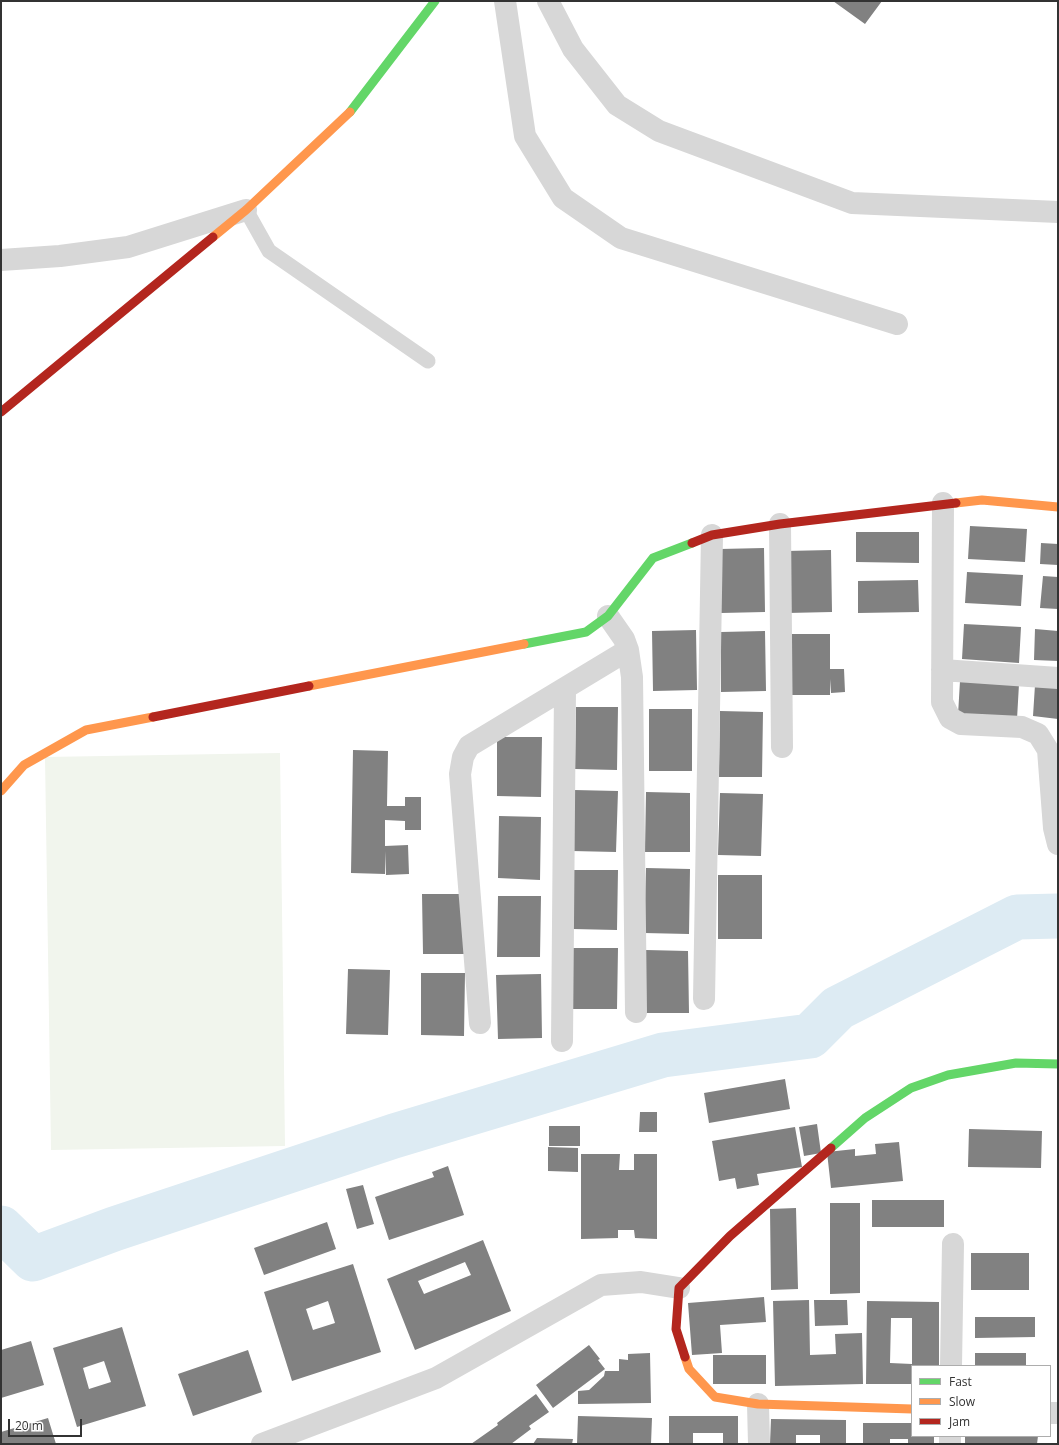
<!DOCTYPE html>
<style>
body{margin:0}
#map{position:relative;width:1059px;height:1445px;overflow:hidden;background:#fff;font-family:"Open Sans",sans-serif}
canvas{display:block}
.frame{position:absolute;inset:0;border:2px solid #333;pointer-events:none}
.legend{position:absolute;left:911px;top:1365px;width:140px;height:72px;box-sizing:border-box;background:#fff;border:1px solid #adadad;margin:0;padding:5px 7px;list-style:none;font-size:12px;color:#333}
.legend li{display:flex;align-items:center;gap:8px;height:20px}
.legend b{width:20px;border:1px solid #adadad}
.scale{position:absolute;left:8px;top:1419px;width:74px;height:18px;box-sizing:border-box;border:2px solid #333;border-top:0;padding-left:5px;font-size:12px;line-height:14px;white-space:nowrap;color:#333;-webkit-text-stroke:3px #fff;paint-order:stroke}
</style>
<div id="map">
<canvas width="1059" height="1445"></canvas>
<div class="frame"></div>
<ul class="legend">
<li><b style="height:5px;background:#63d668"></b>Fast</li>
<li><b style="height:5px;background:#ff974d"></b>Slow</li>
<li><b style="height:5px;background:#b3261e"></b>Jam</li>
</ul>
<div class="scale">20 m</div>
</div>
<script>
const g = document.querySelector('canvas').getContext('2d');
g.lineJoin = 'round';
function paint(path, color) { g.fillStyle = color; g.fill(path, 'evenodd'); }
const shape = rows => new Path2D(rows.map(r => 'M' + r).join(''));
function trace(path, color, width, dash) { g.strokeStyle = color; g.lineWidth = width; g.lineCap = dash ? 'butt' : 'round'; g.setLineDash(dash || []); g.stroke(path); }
paint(shape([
 [280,753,285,1146,51,1150,45,757]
]), '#f1f5ed');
trace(shape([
 [1,1228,33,1259,114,1229,394,1136,663,1055,810,1036,838,1008,1017,917,1058,916]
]), '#ddebf3', 45);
paint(shape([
 [833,1,882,1,865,24],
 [970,526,1027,529,1025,562,968,559],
 [856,532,919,532,919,563,856,562],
 [1041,543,1058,544,1058,565,1040,564],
 [764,548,765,612,721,613,720,549],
 [831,550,832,612,787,613,786,551],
 [967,572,1023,575,1021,606,965,603],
 [1043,576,1058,577,1058,609,1040,608],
 [918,580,919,612,858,613,858,581],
 [964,624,1021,627,1019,663,962,659],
 [1035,629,1058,631,1058,661,1034,660],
 [696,630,697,690,653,691,652,631],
 [765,631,766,691,721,692,721,632],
 [789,634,830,634,830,669,844,669,845,692,831,693,830,679,830,695,789,695],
 [960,681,1019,684,1017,719,958,715],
 [1035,685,1058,687,1058,719,1033,716],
 [576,707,618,707,617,770,575,769],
 [649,709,692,709,692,771,649,771],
 [720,711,763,712,762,777,719,777],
 [497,737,542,737,541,797,497,796],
 [353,750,388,751,387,806,405,806,405,797,421,797,421,830,405,830,405,821,385,820,385,846,408,845,409,874,386,875,385,851,385,874,351,873],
 [574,790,618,791,616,852,572,851],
 [646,792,690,793,690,852,645,852],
 [720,793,763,794,761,856,718,855],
 [499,816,541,817,540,880,498,878],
 [646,868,690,869,689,934,644,933],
 [574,870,618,870,617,930,573,929],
 [718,875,762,875,762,939,718,939],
 [422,894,465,894,465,954,423,954],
 [498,896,541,896,540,957,497,957],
 [572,948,618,948,617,1009,572,1009],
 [646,950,688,951,689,1013,646,1013],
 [348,969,390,970,388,1035,346,1034],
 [421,973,465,973,464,1036,421,1035],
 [541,974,542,1038,498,1039,496,975],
 [785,1079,790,1109,709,1123,704,1093],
 [640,1112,657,1112,657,1132,639,1132],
 [817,1124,821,1153,804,1156,799,1127],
 [549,1126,580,1126,580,1146,549,1146],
 [795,1127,802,1167,757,1174,759,1185,737,1189,735,1178,719,1181,712,1141],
 [969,1129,1042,1131,1041,1168,968,1167],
 [899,1142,903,1181,831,1188,827,1152,855,1149,855,1156,876,1154,875,1144],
 [548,1147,578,1148,578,1172,548,1171],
 [581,1154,620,1154,619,1170,634,1170,634,1154,657,1154,657,1239,635,1238,634,1230,618,1230,618,1238,581,1239],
 [448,1166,464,1215,389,1240,375,1197,434,1177,432,1172],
 [363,1185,374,1224,357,1229,346,1189],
 [872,1200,944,1200,944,1227,872,1227],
 [830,1203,860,1203,860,1293,830,1294],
 [796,1208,798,1289,771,1290,770,1209],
 [327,1222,336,1249,264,1275,254,1248],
 [483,1240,511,1311,415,1350,387,1279],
 [465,1262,471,1275,424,1294,418,1281],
 [971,1253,1029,1253,1029,1290,971,1290],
 [353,1264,381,1352,292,1381,264,1292],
 [328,1301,335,1323,313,1330,306,1309],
 [764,1297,766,1322,720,1325,722,1353,692,1355,688,1303],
 [809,1300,810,1355,836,1354,835,1334,862,1333,863,1384,775,1386,773,1301],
 [814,1300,847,1300,848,1325,815,1326],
 [867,1301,939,1302,939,1366,912,1366,912,1384,866,1384],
 [891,1318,912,1318,912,1364,890,1363],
 [975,1317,1035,1317,1035,1337,975,1338],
 [122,1327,146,1406,77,1427,53,1348],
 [104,1361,111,1382,89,1389,83,1368],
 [31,1341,44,1385,1,1398,1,1350],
 [589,1345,600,1359,598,1360,605,1369,553,1408,536,1385],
 [248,1350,262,1392,193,1416,178,1374],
 [650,1353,651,1403,578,1404,578,1391,589,1390,604,1376,605,1371,619,1371,619,1359,628,1360,628,1354],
 [975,1353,1026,1353,1026,1366,975,1366],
 [713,1355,766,1355,766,1384,713,1384],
 [536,1394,549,1412,529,1426,531,1429,511,1444,471,1444,498,1425,497,1423],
 [578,1416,652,1418,651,1444,577,1444],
 [669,1416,738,1416,738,1444,723,1444,723,1433,693,1433,693,1444,669,1444],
 [48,1418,56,1444,1,1444,1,1432],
 [771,1419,846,1420,846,1444,820,1444,820,1435,796,1435,796,1444,770,1444],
 [863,1423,912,1423,912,1436,934,1436,934,1444,908,1444,908,1439,890,1439,890,1444,863,1444],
 [965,1436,1038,1436,1037,1444,965,1444],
 [537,1438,573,1439,572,1444,533,1444]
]), '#818181');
trace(shape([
 [246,210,269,251,428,361]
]), '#d7d7d7', 15);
trace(shape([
 [505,1,525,136,563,198,621,238,897,324],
 [548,1,573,49,617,105,659,131,852,203,1058,212],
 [1,260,60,256,128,247,246,210],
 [943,503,942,702,950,718,961,724,1022,727,1038,734,1048,750,1054,828,1058,844],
 [780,524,782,747],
 [608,616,624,639,628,650,632,677,636,1012],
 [942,670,1058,678],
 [704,999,712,535],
 [480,1023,460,774,463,757,469,746,628,650],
 [562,1041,565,689],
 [951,1366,953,1244],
 [758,1404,759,1444],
 [1050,1413,1058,1413],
 [262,1444,436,1378,601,1285,641,1282,679,1288],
 [950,1444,950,1436]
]), '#d7d7d7', 22);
trace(shape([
 [350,112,435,1],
 [524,644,586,632,608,616,653,558,692,543],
 [831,1148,865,1118,911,1088,948,1075,1016,1063,1058,1064]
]), '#63d668', 9);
trace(shape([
 [213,237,246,210,350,112],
 [956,503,982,500,1058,507],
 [309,686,524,644],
 [1,791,24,765,86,730,153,717],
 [685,1357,689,1369,715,1397,758,1404,912,1409]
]), '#ff974d', 9);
trace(shape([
 [1,412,213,237],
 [692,543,712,535,780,524,956,503],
 [153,717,309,686],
 [685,1357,676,1329,679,1288,730,1236,831,1148]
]), '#b3261e', 9);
</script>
